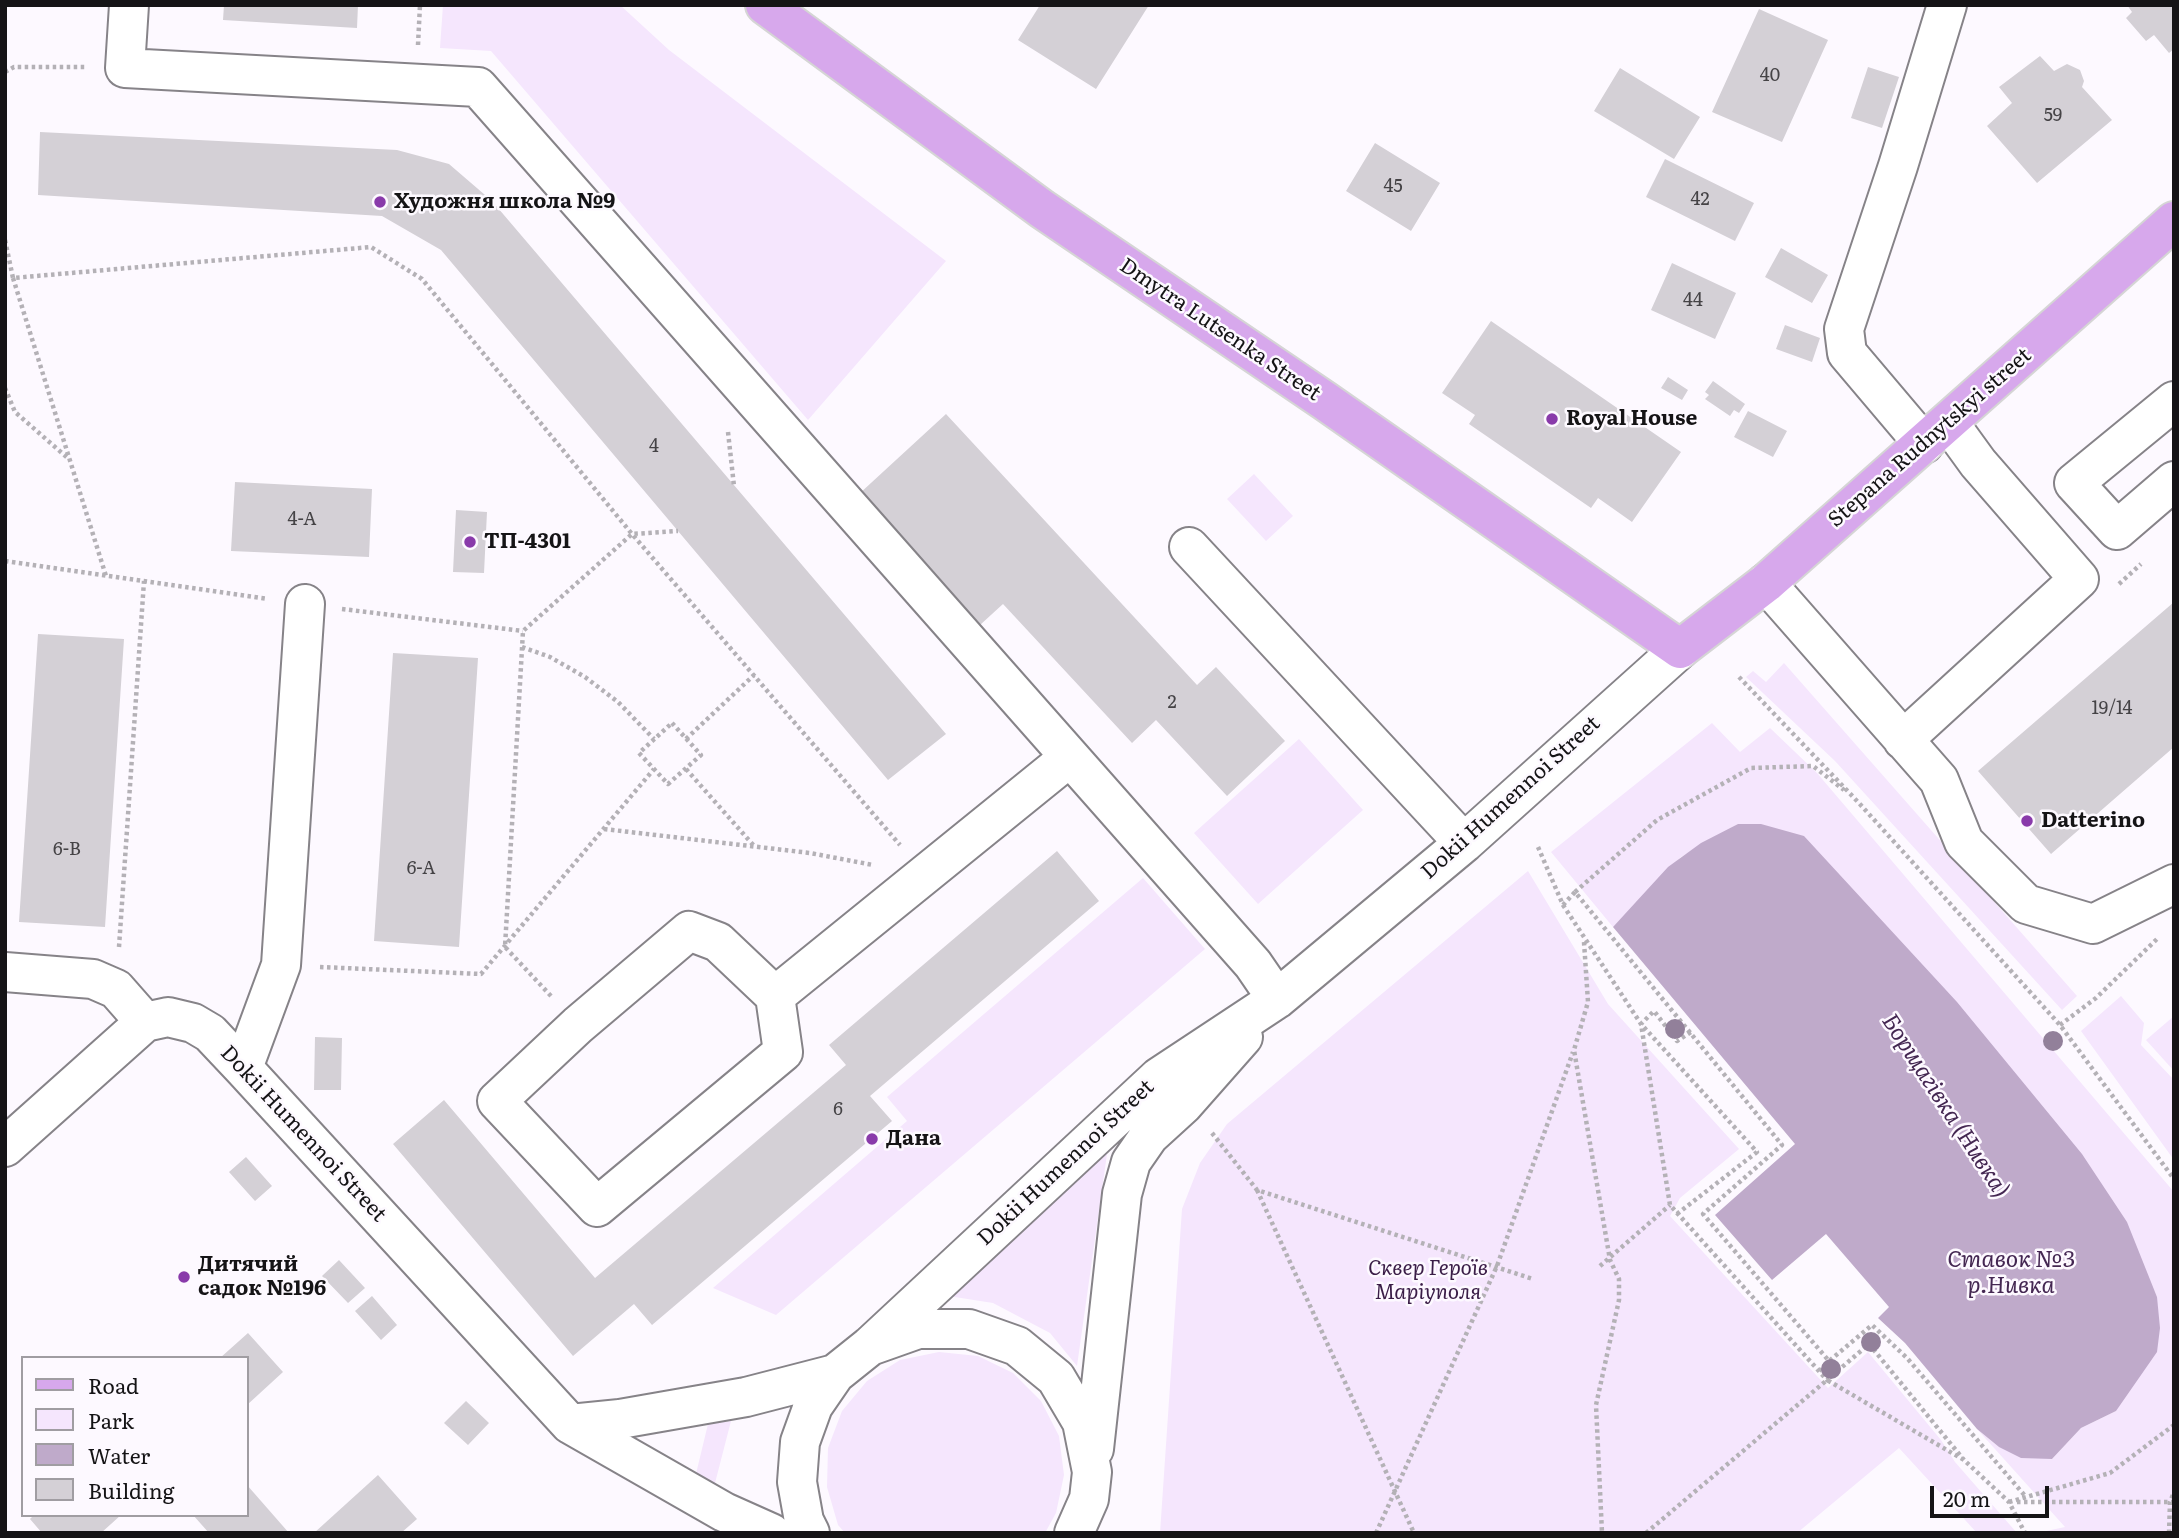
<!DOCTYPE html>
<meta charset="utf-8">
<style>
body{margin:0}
#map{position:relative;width:2179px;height:1538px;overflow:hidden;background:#fdf9ff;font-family:Literata,serif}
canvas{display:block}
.frame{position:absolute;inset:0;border:7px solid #151416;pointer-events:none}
.legend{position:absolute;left:21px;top:1356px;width:228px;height:161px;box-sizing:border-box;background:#fdf9ff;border:2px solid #a09da2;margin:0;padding:9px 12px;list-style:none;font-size:21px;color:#151416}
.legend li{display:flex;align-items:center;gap:14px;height:35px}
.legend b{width:35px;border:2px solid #a09da2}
.scale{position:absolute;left:1930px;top:1486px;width:119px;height:32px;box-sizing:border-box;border:4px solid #151416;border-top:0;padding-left:9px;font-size:21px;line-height:24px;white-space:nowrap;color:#151416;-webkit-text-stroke:5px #fdf9ff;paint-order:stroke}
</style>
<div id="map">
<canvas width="2179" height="1538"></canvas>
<div class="frame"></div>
<ul class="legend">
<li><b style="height:9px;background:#d7a8ec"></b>Road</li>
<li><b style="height:19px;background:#f5e6fd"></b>Park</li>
<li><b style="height:19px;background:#bfaaca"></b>Water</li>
<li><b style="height:19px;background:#d4d0d6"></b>Building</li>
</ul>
<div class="scale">20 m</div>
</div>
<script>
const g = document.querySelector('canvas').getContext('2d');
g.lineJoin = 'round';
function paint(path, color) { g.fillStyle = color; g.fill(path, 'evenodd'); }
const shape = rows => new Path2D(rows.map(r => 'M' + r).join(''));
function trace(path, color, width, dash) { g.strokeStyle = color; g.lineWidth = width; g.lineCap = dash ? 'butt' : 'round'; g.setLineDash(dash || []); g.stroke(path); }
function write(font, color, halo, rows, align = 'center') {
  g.font = font + ' Literata,serif'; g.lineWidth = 5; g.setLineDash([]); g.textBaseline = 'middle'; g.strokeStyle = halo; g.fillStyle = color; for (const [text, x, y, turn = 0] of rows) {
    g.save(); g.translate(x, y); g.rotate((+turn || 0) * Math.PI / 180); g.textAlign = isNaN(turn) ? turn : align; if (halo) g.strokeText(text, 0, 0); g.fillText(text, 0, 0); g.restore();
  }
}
paint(shape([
 [443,5,620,5,669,50,946,261,808,420,491,51,440,48],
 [1254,474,1293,516,1266,541,1227,499],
 [1784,663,2077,996,2062,1010,1835,761,1746,677,1753,671,1766,682],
 [1712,723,1740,752,1770,728,1817,773,2174,1192,2174,1533,2037,1533,2065,1527,1977,1429,1999,1447,2052,1459,2081,1428,2116,1411,2157,1297,2145,1271,1761,824,1738,824,1681,857,1613,927,1551,852],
 [1299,739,1363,810,1258,904,1194,833],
 [1528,871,1608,1004,1739,1149,1680,1198,1670,1216,1828,1388,1868,1352,1941,1440,1955,1462,2017,1533,1977,1533,1899,1448,1797,1533,1160,1533,1182,1209,1200,1163,1227,1124],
 [1143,878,1205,949,776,1315,713,1288,907,1121,887,1097],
 [2121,996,2144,1023,2141,1045,2174,1080,2174,1160,2081,1031],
 [2174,1016,2174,1071,2146,1040],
 [1108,1147,1077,1366,1050,1333,993,1303,942,1295],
 [939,1352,978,1356,1013,1373,1041,1401,1059,1436,1064,1475,1056,1513,1045,1533,845,1533,838,1525,827,1487,828,1448,842,1411,867,1381,900,1360],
 [731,1421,714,1487,695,1478,708,1424]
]), '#f5e6fd');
paint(shape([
 [1738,824,1761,824,1804,836,1957,1002,2082,1154,2127,1222,2157,1297,2160,1328,2157,1352,2116,1411,2081,1428,2052,1459,2021,1458,1999,1447,1977,1429,1905,1343,1878,1318,1889,1307,1826,1234,1772,1280,1715,1215,1795,1144,1613,927,1668,867,1701,843]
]), '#bfaaca');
paint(shape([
 [224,5,358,5,357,28,223,20],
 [1040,5,1149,5,1096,89,1018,40],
 [2127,5,2174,5,2174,49,2169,53,2154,35,2146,41,2126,18,2132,12],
 [1759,9,1828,40,1782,142,1712,112],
 [2040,56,2054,71,2067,64,2080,70,2084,81,2082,87,2112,120,2037,183,1987,126,2012,103,1999,87],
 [1868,67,1899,77,1882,128,1851,118],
 [1620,68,1700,117,1674,159,1594,111],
 [40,132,397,150,449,164,492,201,946,734,888,780,441,250,382,216,38,195],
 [1375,143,1440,183,1411,231,1346,191],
 [1665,159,1754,203,1735,241,1646,197],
 [1781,248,1828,275,1812,303,1765,277],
 [1672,263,1736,293,1715,339,1651,310],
 [1491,321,1681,452,1632,522,1598,498,1591,508,1469,424,1475,415,1442,393],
 [1785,325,1820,338,1812,362,1776,349],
 [1668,377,1688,390,1682,400,1661,388],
 [1713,381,1745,404,1739,413,1734,410,1730,416,1705,399,1709,395,1705,392],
 [1748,411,1787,431,1773,457,1734,437],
 [946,414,1197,685,1216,667,1285,741,1227,796,1156,720,1132,743,1003,604,980,625,859,494],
 [235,482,372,489,369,557,231,551],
 [456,510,487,512,484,573,453,572],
 [2174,602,2174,747,2051,854,1978,771],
 [38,634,124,639,105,927,19,922],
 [393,653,478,658,459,947,374,941],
 [1057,851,1099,901,870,1096,892,1121,652,1325,634,1304,573,1356,393,1144,444,1100,595,1278,846,1065,829,1045],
 [315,1037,342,1038,341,1090,314,1090],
 [246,1157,272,1186,255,1201,229,1172],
 [339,1260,365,1288,348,1303,322,1276],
 [372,1296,397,1325,381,1340,355,1311],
 [248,1333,283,1372,247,1405,247,1358,220,1358],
 [466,1401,489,1423,468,1445,444,1423],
 [378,1475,417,1519,401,1533,314,1533],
 [247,1485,289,1533,209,1533,193,1515,247,1515],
 [34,1515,121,1515,101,1533,42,1533,30,1519]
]), '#d4d0d6');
const minor = shape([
 [129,5,125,68,478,87,1253,964,1277,999],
 [2174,401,2074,483,2117,530,2174,481],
 [1924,444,1847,353,1844,329,1898,166,1947,5],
 [1189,547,1464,843],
 [1766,583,1939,780,1964,842,2026,904,2093,924,2174,884],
 [1903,740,2079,579,1978,463,1949,423],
 [5,972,93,979,116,989,145,1022],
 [775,996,783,1052,597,1207,497,1101,578,1025,689,931,718,942,775,996,1070,757],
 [243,1068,281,965,305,604],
 [5,1147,145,1022,168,1017,193,1023,210,1033,243,1068,570,1424,724,1512,771,1533],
 [870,1346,1159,1077,1277,999,1464,843,1680,649],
 [570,1424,620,1419,746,1397,835,1374],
 [1094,1449,1122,1194,1131,1162,1149,1136,1183,1105,1243,1037],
 [810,1533,804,1521,797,1482,800,1442,813,1406,835,1374,870,1346,918,1329,969,1329,1017,1346,1056,1378,1082,1422,1092,1472,1089,1499,1074,1533]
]);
const major = shape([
 [765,5,1042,209,1325,401,1680,649,1766,583,2174,221]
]);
trace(minor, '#868388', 42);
trace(major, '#d5d5d5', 42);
trace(shape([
 [418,45,420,5],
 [5,72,14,67,87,67],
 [5,240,13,278,371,247,422,279,632,534,900,845],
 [13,278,106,576],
 [5,388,15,412,70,460],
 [728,432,734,486],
 [5,561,268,599],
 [2119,584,2141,564],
 [342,609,523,631],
 [522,647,550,657,585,677,618,702,654,739],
 [1739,677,1858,802,2060,1025,2174,1179],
 [672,723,701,755,668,784,639,753,672,723],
 [686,739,754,675],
 [686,769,755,847],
 [604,829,810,853,873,865],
 [1538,847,1563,905,1641,1024,1670,1205,1827,1380,1869,1344,1964,1460],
 [1575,892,1657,820,1751,768,1813,766,1844,790],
 [1563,905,1575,892,1782,1145,1703,1214,1829,1361,1872,1325,1907,1358,2026,1497],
 [1584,942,1588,1002,1574,1050,1610,1260,1619,1279,1619,1300,1596,1405,1602,1533],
 [119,947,144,581],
 [320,967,481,974,654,769],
 [551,996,505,947,523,631,632,534,678,531],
 [2060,1025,2096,998,2157,939],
 [1212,1133,1257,1190,1533,1279],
 [1257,1190,1414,1533],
 [1677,1214,1757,1152,1641,1024,1654,1011,1677,1041,1691,1032],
 [1600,1266,1670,1205],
 [1819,1371,1829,1361],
 [2009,1502,2110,1473,2174,1425],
 [2017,1502,2174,1502],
 [1376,1533,1497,1266,1573,1052],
 [1646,1533,1827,1380,1964,1460,2009,1502,2025,1533],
 [2169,1533,2170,1502,2174,1492]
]), '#b4b1b6', 4.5, [3.5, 3.5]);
trace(minor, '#fff', 38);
trace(major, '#d7a8ec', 38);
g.fillStyle = '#92809a';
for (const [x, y] of [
 [1675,1029],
 [2053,1041],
 [1871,1342],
 [1831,1369]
]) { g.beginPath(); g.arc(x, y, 10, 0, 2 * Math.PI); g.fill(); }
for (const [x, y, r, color] of [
 [380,202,7,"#893aaa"],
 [1552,419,7,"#893aaa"],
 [470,542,7,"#893aaa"],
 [2027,821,7,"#893aaa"],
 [872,1139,7,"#893aaa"],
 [184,1277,7,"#893aaa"]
]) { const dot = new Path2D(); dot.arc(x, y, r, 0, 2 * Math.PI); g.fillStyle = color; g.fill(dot); trace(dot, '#fdf9ff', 2.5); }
write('18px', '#454346', null, [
 ["40",1770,76],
 ["59",2053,116],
 ["45",1393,187],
 ["42",1700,200],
 ["44",1693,301],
 ["4",654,447],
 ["4-А",302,520],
 ["2",1172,703],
 ["19/14",2112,709],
 ["6-В",67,850],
 ["6-А",421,869],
 ["6",838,1110]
]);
write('bold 21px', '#151416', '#fdf9ff', [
 ["Художня школа №9",394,202],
 ["Royal House",1566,419],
 ["ТП-4301",484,542],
 ["Datterino",2041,821],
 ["Дана",886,1139],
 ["Дитячий",198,1265],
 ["садок №196",198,1289]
], 'left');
write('21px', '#151416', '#fdf9ff', [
 ["Dmytra Lutsenka Street",1220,330,34],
 ["Stepana Rudnytskyi street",1930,438,-41],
 ["Dokii Humennoi Street",1511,798,-42],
 ["Dokii Humennoi Street",303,1134,47],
 ["Dokii Humennoi Street",1066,1163,-43]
]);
write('italic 21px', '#3a1d47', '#fdf9ff', [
 ["Сквер Героїв",1428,1269],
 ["Маріуполя",1428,1293]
]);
write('italic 23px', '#442752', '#fdf9ff', [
 ["Борщагівка (Нивка)",1945,1106,57],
 ["Ставок №3",2011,1260],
 ["р.Нивка",2011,1286]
]);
</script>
